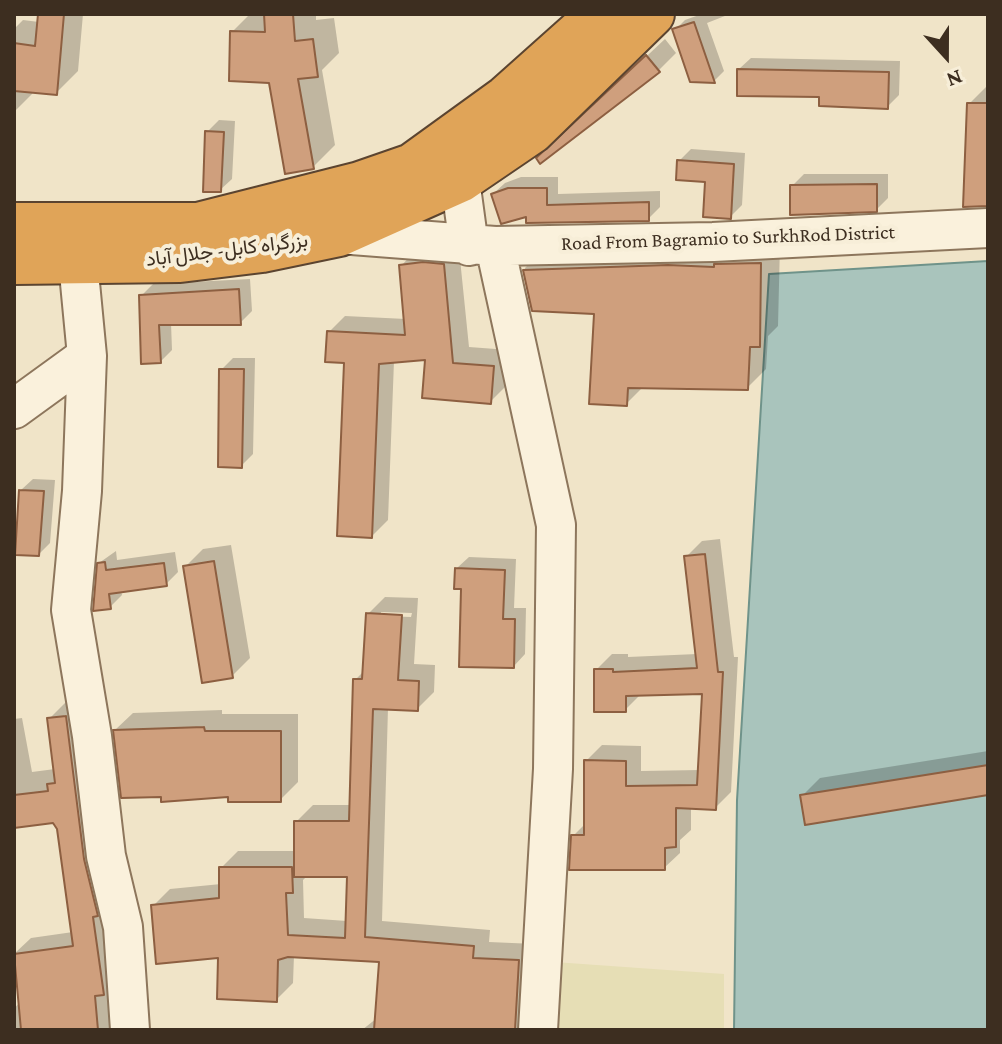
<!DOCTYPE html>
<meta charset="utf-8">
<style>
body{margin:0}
#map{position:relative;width:1002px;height:1044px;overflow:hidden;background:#f0e4c8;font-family:"Crimson Pro",serif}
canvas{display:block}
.frame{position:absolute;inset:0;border:16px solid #3d2e20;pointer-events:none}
.north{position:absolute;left:906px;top:16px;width:80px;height:80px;-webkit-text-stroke:6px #f7eed8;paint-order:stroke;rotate:159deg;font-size:22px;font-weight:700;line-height:32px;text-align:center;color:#3d2e20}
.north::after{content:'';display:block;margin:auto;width:28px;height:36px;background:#3d2e20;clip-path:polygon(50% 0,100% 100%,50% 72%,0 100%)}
</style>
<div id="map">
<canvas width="1002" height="1044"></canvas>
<div class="frame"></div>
<div class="north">N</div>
</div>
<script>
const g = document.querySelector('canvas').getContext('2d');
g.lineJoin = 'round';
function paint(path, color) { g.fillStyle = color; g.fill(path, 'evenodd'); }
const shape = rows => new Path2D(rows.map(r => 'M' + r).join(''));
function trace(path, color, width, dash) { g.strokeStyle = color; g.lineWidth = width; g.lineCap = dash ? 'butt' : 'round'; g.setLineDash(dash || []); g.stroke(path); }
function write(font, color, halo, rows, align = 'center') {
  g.font = font + ' "Crimson Pro",Vazirmatn,serif'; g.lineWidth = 8; g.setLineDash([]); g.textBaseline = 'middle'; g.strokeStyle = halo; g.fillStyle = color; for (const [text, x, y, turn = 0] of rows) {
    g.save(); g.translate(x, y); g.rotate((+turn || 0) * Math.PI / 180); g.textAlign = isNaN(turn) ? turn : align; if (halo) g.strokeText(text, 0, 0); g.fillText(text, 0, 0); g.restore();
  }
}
paint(shape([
 [540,961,724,974,724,1030,539,1030]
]), '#e6deb5');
const water = shape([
 [988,261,988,1030,734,1030,737,800,769,274,988,261]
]);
paint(water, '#a9c4bc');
trace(water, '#6f938a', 2);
paint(shape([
 [40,14,83,14,78,71,56,93,33,93,14,112,14,29,23,20,39,22],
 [250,14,316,14,316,20,334,18,339,53,322,70,335,145,313,167,270,81,232,32],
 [702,14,730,14,707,23,724,71,714,81,691,80,675,30,685,20],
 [665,39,676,53,659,70,541,161,556,141],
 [751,58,900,61,899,95,887,107,822,95,739,69],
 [987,86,988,86,988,204,969,104],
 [219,120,235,121,232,179,220,190,207,132],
 [691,149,745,153,742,205,730,217,708,180,679,161],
 [804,174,888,174,888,198,876,210,792,186],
 [521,177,558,177,558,194,660,191,660,207,648,219,528,214,493,194,505,183],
 [780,244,778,326,768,336,766,369,747,388,643,387,626,404,597,312,533,309,525,268,544,249],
 [417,249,459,249,469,347,509,350,507,385,490,402,427,357,394,361,388,520,372,536,346,361,329,332,345,316,406,319,401,266],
 [250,279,252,311,240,323,171,323,172,350,160,362,141,296,153,284],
 [233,358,255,358,253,454,241,466,221,370],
 [33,479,55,480,50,543,39,554,21,490],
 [720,539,734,657,738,657,731,792,715,808,691,806,691,830,680,840,680,853,664,868,573,836,586,823,586,761,602,745,641,746,641,771,700,770,704,692,642,693,625,710,596,670,612,654,628,654,628,657,697,654,686,557,702,541],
 [231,545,250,658,232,676,185,567,203,549],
 [116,551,117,560,175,552,178,572,166,584,121,590,122,595,110,607,99,563],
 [469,557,516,559,514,608,526,608,525,654,514,666,463,587,457,568],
 [385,597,418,598,414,664,435,665,434,692,417,709,388,708,382,921,490,930,489,942,535,944,530,1030,362,1030,377,1018,382,960,294,955,293,983,276,1000,153,906,170,889,221,884,221,868,238,851,296,851,296,822,313,805,351,805,355,680,365,670,368,614],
 [381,612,412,613,411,617,381,616],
 [308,875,349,875,347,921,304,918,303,880],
 [83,699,117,1030,14,1030,14,1009,19,1003,14,954,31,938,73,932,59,828,54,821,14,827,14,719,22,718,32,772,55,769,49,719,67,701],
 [222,710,222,714,298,714,298,782,280,800,230,794,115,730,133,713],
 [988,751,988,793,802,796,820,778]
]), '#0003');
const building = shape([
 [38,14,64,14,57,95,14,91,14,43,35,46,38,14],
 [264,14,293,14,295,41,313,39,318,77,298,79,314,169,285,174,269,83,229,81,230,31,265,32,264,14],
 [694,22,715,83,690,82,672,29,694,22],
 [646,55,660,72,540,164,536,158,646,55],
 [737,69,889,72,888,109,819,106,819,97,737,96,737,69],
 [967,103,988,103,988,206,963,207,967,103],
 [205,131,224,132,221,192,203,192,205,131],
 [677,160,734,164,731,219,703,217,705,182,676,180,677,160],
 [877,184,877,212,790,215,790,185,877,184],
 [508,188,547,188,547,205,649,202,649,221,526,223,526,217,501,224,491,194,508,188],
 [423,262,444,264,453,363,494,366,491,404,422,398,425,360,379,364,372,538,337,536,344,363,325,362,327,331,405,335,399,265,423,262],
 [761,263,760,347,750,347,748,390,628,388,627,406,589,404,594,314,532,311,523,270,668,265,714,267,714,264,761,263],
 [239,289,241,325,159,325,161,363,141,364,139,295,239,289],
 [219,369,244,369,242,468,218,467,219,369],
 [19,490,44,491,39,556,15,555,19,490],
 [705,554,718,672,723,672,716,810,676,808,676,847,665,848,665,870,569,870,571,835,584,835,584,760,626,761,626,786,697,785,702,694,626,696,626,712,594,712,594,669,613,669,613,672,697,668,684,556,705,554],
 [214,561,233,678,202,683,183,566,214,561],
 [105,562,106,570,164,563,167,586,109,594,111,609,93,611,97,563,105,562],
 [455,568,505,570,503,619,515,619,514,668,459,667,461,589,454,589,455,568],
 [366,613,402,615,398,680,419,681,418,711,373,709,365,937,474,946,473,958,519,960,515,1030,374,1030,379,962,288,957,278,960,277,1002,217,999,218,958,156,964,151,905,219,898,219,867,292,867,293,893,286,893,288,935,345,938,347,877,294,877,294,821,349,821,353,679,362,679,366,613],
 [66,716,84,859,98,916,93,917,104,995,95,996,98,1030,21,1030,14,954,73,946,57,829,53,823,14,828,14,795,48,791,47,784,55,783,47,718,66,716],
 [204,727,205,731,281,731,281,802,228,802,228,797,161,802,161,797,121,798,113,730,204,727],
 [988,765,988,795,805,825,800,795,988,765]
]);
paint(building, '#cf9f7d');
trace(building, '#8d5f41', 2);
const minor = shape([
 [460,180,469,246],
 [339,234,495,246,713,242,988,228],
 [495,246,556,525,553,769,538,1030],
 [78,262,87,356,82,491,71,610,92,736,106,856,123,927,130,1030],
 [14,409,87,356]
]);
const highway = shape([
 [14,225,198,225,360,184,412,166,506,98,600,14],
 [14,262,180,260,262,250,339,234,460,180,532,131,652,14]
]);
trace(minor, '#8d765c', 42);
trace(highway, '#5b4430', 48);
trace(minor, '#faf1dc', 38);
trace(highway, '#e0a458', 44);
write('20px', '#3d2e20', '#f7eed8', [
 ["Road From Bagramio to SurkhRod District",728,238,-2],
 ["بزرگراه کابل- جلال آباد",227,250,-7]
]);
</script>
